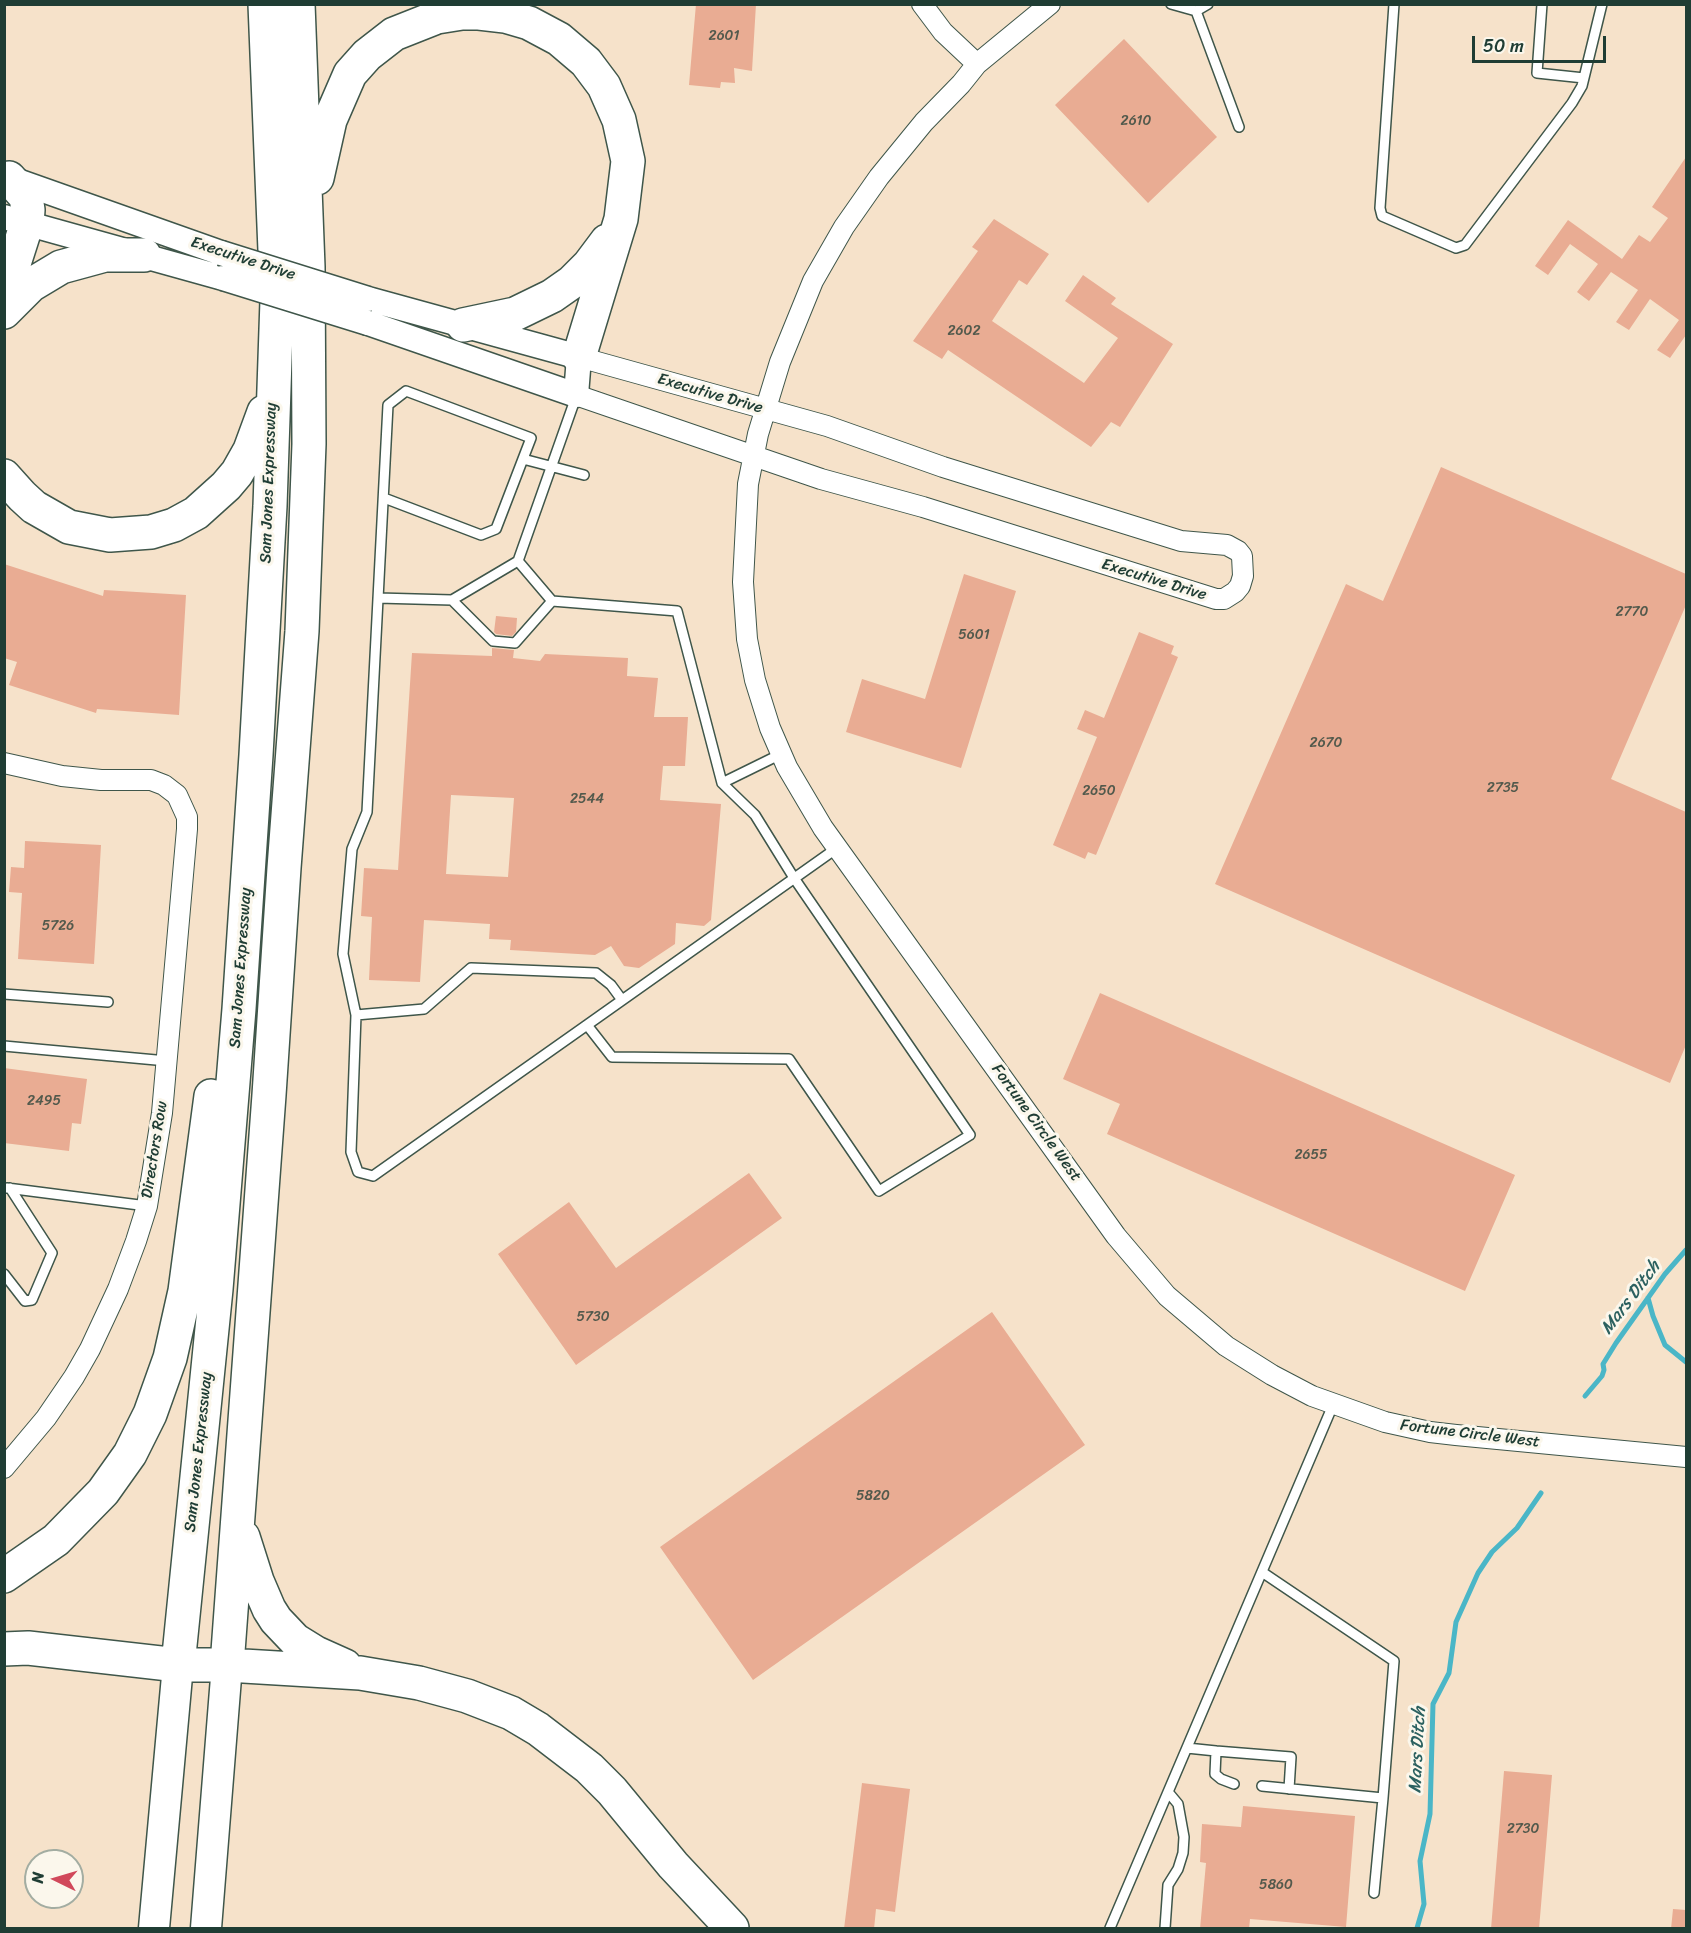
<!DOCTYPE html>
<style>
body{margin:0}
#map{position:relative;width:1691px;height:1933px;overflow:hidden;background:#f6e2ca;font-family:Sriracha,sans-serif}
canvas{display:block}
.frame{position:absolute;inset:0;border:6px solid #1f3d34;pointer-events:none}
.north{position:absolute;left:24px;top:1849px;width:60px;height:60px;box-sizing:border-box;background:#fbf7ec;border:2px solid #a3ada2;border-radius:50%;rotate:275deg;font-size:16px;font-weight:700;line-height:24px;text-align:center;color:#1f3d34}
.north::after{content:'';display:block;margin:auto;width:21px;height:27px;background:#d1495b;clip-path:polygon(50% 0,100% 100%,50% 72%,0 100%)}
.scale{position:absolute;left:1472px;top:36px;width:134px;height:27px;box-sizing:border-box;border:3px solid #1f3d34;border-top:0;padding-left:8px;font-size:18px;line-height:21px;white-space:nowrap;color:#1f3d34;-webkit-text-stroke:4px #fbf7ec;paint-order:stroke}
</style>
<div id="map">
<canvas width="1691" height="1933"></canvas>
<div class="frame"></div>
<div class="north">N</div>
<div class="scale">50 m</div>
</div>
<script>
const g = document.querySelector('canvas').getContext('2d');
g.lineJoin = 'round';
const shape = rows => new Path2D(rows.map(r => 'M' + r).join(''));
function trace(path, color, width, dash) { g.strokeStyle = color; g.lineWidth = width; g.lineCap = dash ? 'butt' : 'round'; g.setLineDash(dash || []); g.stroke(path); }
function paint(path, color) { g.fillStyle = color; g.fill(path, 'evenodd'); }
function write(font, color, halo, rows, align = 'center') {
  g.font = font + ' Sriracha,sans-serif'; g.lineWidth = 6; g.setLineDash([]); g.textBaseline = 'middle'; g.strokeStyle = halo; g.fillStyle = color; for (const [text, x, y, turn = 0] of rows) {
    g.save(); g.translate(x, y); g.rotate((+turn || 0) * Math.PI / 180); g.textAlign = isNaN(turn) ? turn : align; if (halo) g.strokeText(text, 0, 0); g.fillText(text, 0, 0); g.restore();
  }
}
trace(shape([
 [1648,1298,1653,1316,1665,1345,1686,1362],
 [1585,1396,1602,1376,1604,1370,1603,1364,1616,1343,1665,1274,1686,1250],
 [1417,1928,1424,1904,1420,1861,1430,1814,1433,1704,1449,1673,1456,1622,1478,1573,1492,1552,1517,1528,1541,1493]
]), '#4ab6c7', 5);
paint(shape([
 [696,4,756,4,752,71,734,68,735,83,721,82,720,88,689,85],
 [1124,39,1217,137,1148,203,1055,105],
 [1686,157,1686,335,1670,358,1657,350,1679,320,1650,299,1629,330,1616,322,1638,290,1611,272,1589,301,1577,292,1598,264,1570,244,1548,275,1535,266,1568,220,1622,259,1639,235,1650,242,1668,218,1652,207],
 [994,219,1049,254,1027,285,1019,280,992,321,1084,383,1118,338,1065,301,1083,275,1116,298,1111,304,1173,344,1120,427,1111,422,1091,447,948,350,942,359,913,341,978,251,972,247],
 [1441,467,1686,574,1686,605,1611,779,1686,812,1686,1045,1670,1083,1215,884,1346,584,1383,601],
 [4,564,103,596,104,590,186,595,179,715,97,709,96,713,9,685,17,662,4,658],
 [964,574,1016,591,961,768,846,732,862,679,925,699],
 [496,616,517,618,516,632,512,636,496,634,494,632],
 [1139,632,1174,646,1171,654,1178,657,1096,855,1088,852,1085,859,1053,845,1097,737,1077,729,1085,710,1104,718],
 [492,648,514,650,513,658,540,661,545,654,628,658,627,676,658,678,654,717,688,717,685,766,663,766,660,800,721,804,711,920,704,926,676,923,675,944,639,968,624,966,611,946,595,955,510,950,511,940,489,939,490,924,424,920,420,982,369,980,372,917,361,916,364,868,398,870,412,653,492,656],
 [451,795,514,798,508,877,446,874],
 [25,841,101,845,94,964,18,959,22,893,9,892,11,867,24,868],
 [1100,993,1515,1175,1465,1291,1107,1134,1120,1104,1063,1079],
 [4,1068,87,1079,81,1124,72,1123,69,1151,4,1143],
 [749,1173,782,1218,576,1365,498,1254,569,1202,616,1268],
 [992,1312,1085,1445,753,1680,660,1547],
 [1504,1771,1552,1775,1539,1929,1491,1929],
 [862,1783,910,1789,895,1912,876,1909,874,1929,844,1929],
 [1243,1806,1355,1816,1346,1927,1250,1919,1249,1929,1200,1929,1206,1863,1200,1862,1202,1824,1241,1827],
 [1673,1909,1686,1910,1686,1929,1671,1929]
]), '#e9ac93');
const service = shape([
 [1171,4,1196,11,1208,4],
 [1394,4,1380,208,1382,216,1456,248,1465,245,1572,103,1582,86,1602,4],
 [1542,4,1537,73,1584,78],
 [1196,11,1239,127],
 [523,459,584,475],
 [518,561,576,397],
 [378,598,452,600,518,561,552,601,677,611,722,783,755,815,794,878,970,1135,879,1191,789,1059,612,1057,587,1025],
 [452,600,493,641,515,643,552,601],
 [722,783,781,754],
 [4,994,108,1002],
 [622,1000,611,985,596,973,471,968,424,1009,356,1015,351,1152,358,1172,373,1176,587,1025,837,848],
 [356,1015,343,954,352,849,367,812,388,405,406,391,531,438,496,529,481,535,384,498],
 [4,1046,167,1061],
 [7,1188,147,1206],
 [4,1274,25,1301,32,1300,52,1253,10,1188],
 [1262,1572,1394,1661,1383,1798,1262,1786],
 [1187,1748,1216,1751,1215,1774,1221,1779,1234,1784],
 [1216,1751,1291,1757,1289,1789],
 [1374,1893,1383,1798],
 [1110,1928,1333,1405],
 [1165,1928,1168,1885,1178,1869,1183,1853,1184,1837,1178,1804,1168,1792]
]);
const minor = shape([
 [922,4,943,32,977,64],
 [1050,4,977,64,961,84,924,122,879,177,844,227,813,281,780,362,758,434,748,484,743,582,747,639,755,680,770,728,787,767,823,828,1116,1236,1167,1296,1226,1346,1272,1375,1312,1396,1385,1422,1430,1432,1456,1435,1686,1457],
 [576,395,821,479,923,507,1216,599,1224,599,1235,592,1240,586,1243,576,1242,556,1238,551,1227,545,1181,541,943,467,827,426,579,357],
 [4,763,62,776,101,780,151,780,164,785,177,795,187,817,187,829,162,1113,147,1206,136,1241,118,1289,90,1349,74,1377,46,1418,4,1468]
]);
const tertiary = shape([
 [9,178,221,253],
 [4,217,223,278],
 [368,323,576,395,579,357,368,299]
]);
const primary = shape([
 [154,1928,178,1665],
 [206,1928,227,1665]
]);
const motorway = shape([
 [317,178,330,120,350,74,367,55,394,34,437,17,462,13,479,13,505,16,529,23,559,39,586,62,604,86,619,120,628,161,621,219,579,357],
 [4,295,27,223,28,210,26,197,9,178],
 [4,312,31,285,61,267,105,255,144,255],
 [463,325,515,314,552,296,572,282,589,265,607,241],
 [4,476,22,496,34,507,69,527,110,535,151,532,174,525,196,513,226,486,237,473,250,450,264,412],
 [243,1537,257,1581,269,1609,276,1620,295,1640,316,1653,345,1666],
 [4,1576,56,1540,103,1492,130,1454,150,1414,170,1358,185,1291,211,1096],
 [4,1649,28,1648,178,1665,227,1665,360,1673,419,1683,467,1696,511,1713,538,1729,589,1768,612,1791,673,1865,732,1928],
 [178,1665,216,1289,239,1009,256,755,270,506,277,300,265,4],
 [227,1665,269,1095,284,868,302,631,309,444,308,267,298,4]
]);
trace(service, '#3f564a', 12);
trace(minor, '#3f564a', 22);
trace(tertiary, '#3f564a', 27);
trace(primary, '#3f564a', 33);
trace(motorway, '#3f564a', 36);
trace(service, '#fff', 9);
trace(minor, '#fff', 20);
trace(tertiary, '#fff', 24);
trace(primary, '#fff', 30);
trace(motorway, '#fff', 33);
const tertiaryBridge = shape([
 [221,253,368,299],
 [223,278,368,323]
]);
trace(tertiaryBridge, '#3f564a', 27, []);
trace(tertiaryBridge, '#fff', 24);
write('14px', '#52594c', null, [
 ["2601",724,36],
 ["2610",1136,121],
 ["2602",964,331],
 ["2770",1632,612],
 ["5601",974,635],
 ["2670",1326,743],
 ["2735",1503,788],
 ["2650",1099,791],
 ["2544",587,799],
 ["5726",58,926],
 ["2495",44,1101],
 ["2655",1311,1155],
 ["5730",593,1317],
 ["5820",873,1496],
 ["2730",1523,1829],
 ["5860",1276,1885]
]);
write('16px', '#1f3d34', '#fbf7ec', [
 ["Executive Drive",243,259,18],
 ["Executive Drive",710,394,16],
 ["Sam Jones Expressway",269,483,-88],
 ["Executive Drive",1154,580,17],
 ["Sam Jones Expressway",241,968,-86],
 ["Fortune Circle West",1036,1123,54],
 ["Directors Row",155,1150,-81],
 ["Fortune Circle West",1470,1434,7],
 ["Sam Jones Expressway",199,1452,-84]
]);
write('italic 18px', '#2c6160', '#fbf7ec', [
 ["Mars Ditch",1631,1298,-53],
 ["Mars Ditch",1418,1750,-87]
]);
</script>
